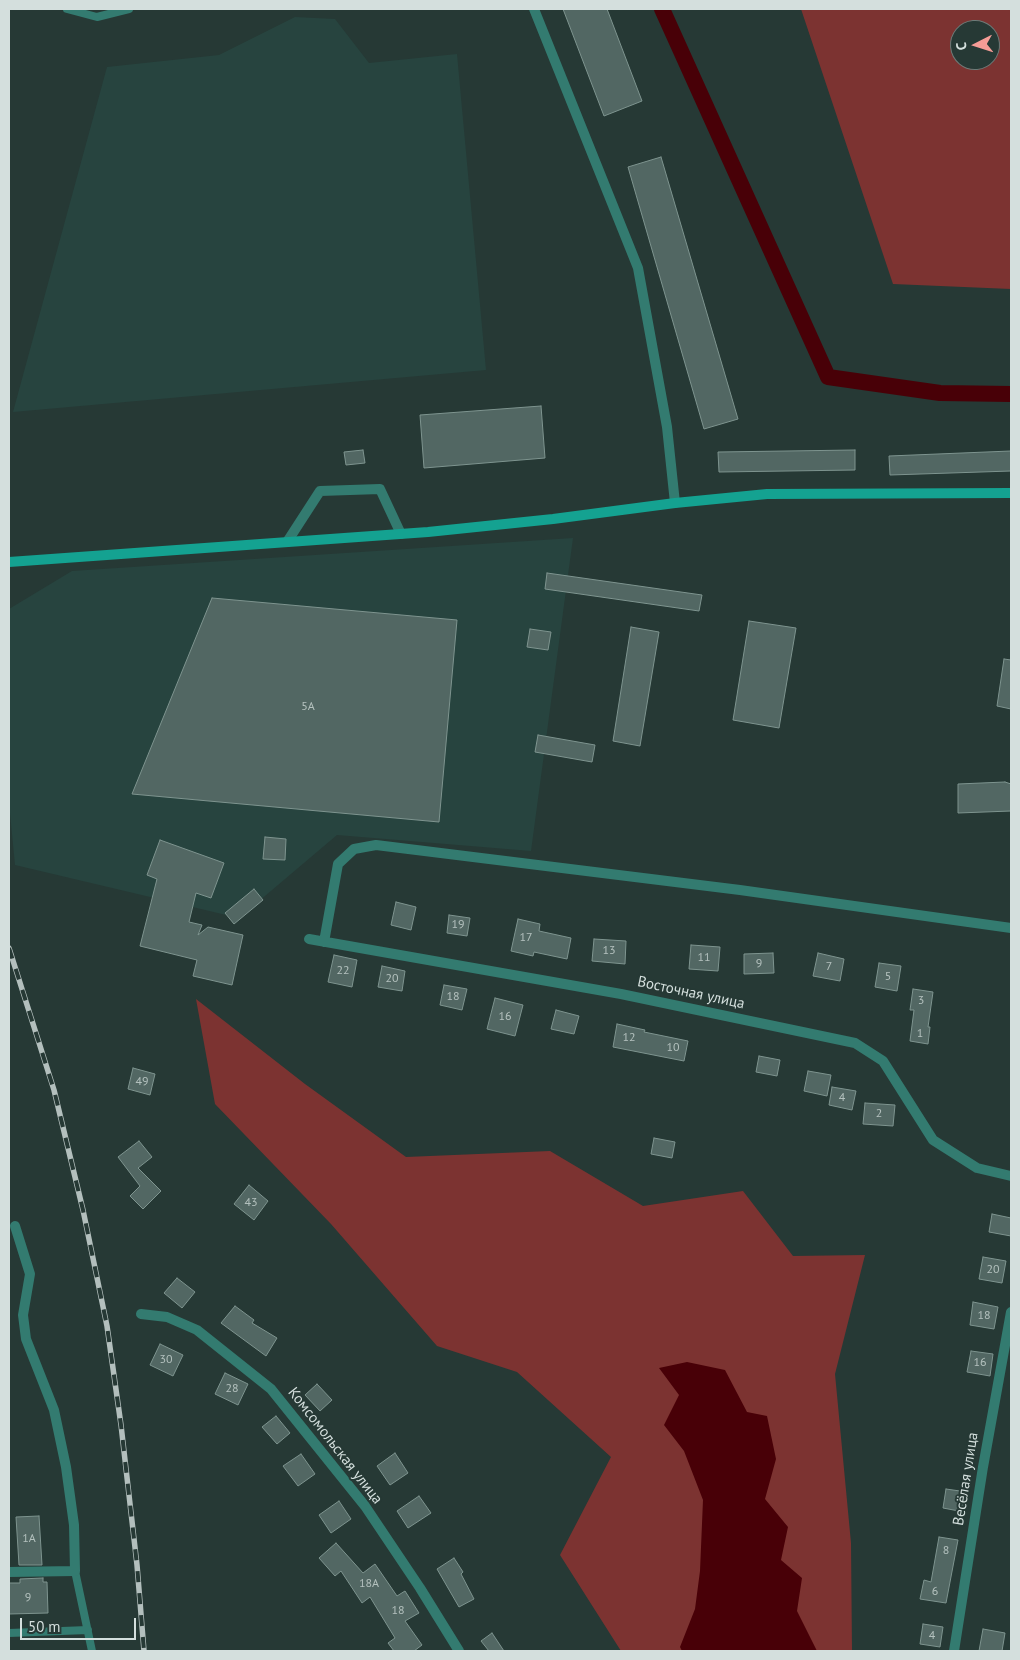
<!DOCTYPE html>
<meta charset="utf-8">
<style>
body{margin:0}
#map{position:relative;width:1020px;height:1660px;overflow:hidden;background:#263935;font-family:"PT Sans",sans-serif}
canvas{display:block}
.frame{position:absolute;inset:0;border:10px solid #d4dfdd;pointer-events:none}
.north{position:absolute;left:950px;top:20px;width:50px;height:50px;box-sizing:border-box;background:#263935;border:1px solid #6c7b78;border-radius:50%;rotate:265deg;font-size:14px;font-weight:700;line-height:20px;text-align:center;color:#d4dfdd}
.north::after{content:'';display:block;margin:auto;width:18px;height:22px;background:#f59c96;clip-path:polygon(50% 0,100% 100%,50% 72%,0 100%)}
.scale{position:absolute;left:20px;top:1618px;width:116px;height:22px;box-sizing:border-box;border:2px solid #d4dfdd;border-top:0;padding-left:6px;font-size:15px;line-height:18px;white-space:nowrap;color:#d4dfdd;-webkit-text-stroke:4px #263935;paint-order:stroke}
</style>
<div id="map">
<canvas width="1020" height="1660"></canvas>
<div class="frame"></div>
<div class="north">С</div>
<div class="scale">50 m</div>
</div>
<script>
const g = document.querySelector('canvas').getContext('2d');
g.lineJoin = 'round';
function paint(path, color) { g.fillStyle = color; g.fill(path, 'evenodd'); }
const shape = rows => new Path2D(rows.map(r => 'M' + r).join(''));
function trace(path, color, width, dash) { g.strokeStyle = color; g.lineWidth = width; g.lineCap = dash ? 'butt' : 'round'; g.setLineDash(dash || []); g.stroke(path); }
function write(font, color, halo, rows, align = 'center') {
  g.font = font + ' "PT Sans",sans-serif'; g.lineWidth = 4; g.setLineDash([]); g.textBaseline = 'middle'; g.strokeStyle = halo; g.fillStyle = color; for (const [text, x, y, turn = 0] of rows) {
    g.save(); g.translate(x, y); g.rotate((+turn || 0) * Math.PI / 180); g.textAlign = isNaN(turn) ? turn : align; if (halo) g.strokeText(text, 0, 0); g.fillText(text, 0, 0); g.restore();
  }
}
paint(shape([
 [295,17,335,19,369,63,457,54,486,370,13,412,107,67,219,55],
 [573,538,531,851,337,835,239,918,15,865,9,803,9,609,72,571]
]), '#27443f');
paint(shape([
 [801,9,1011,9,1011,289,893,284],
 [960,30,990,30,990,60,960,60],
 [196,999,305,1084,406,1157,550,1151,643,1206,743,1191,793,1256,865,1255,835,1374,851,1543,852,1651,621,1651,560,1555,611,1457,517,1372,437,1346,331,1224,215,1104]
]), '#7c3331');
paint(shape([
 [687,1362,725,1370,747,1412,767,1416,776,1459,765,1499,788,1527,781,1560,802,1578,797,1611,817,1651,682,1651,680,1647,695,1609,700,1571,703,1500,684,1451,664,1425,679,1395,659,1368]
]), '#480007');
trace(shape([
 [662,9,828,377,940,393,1011,394]
]), '#480007', 16);
const building = shape([
 [563,9,607,9,642,101,604,116,563,9],
 [661,157,738,419,704,429,628,167,661,157],
 [541,406,545,458,424,468,420,415,541,406],
 [363,450,365,463,346,465,344,452,363,450],
 [855,450,855,470,719,472,718,452,855,450],
 [1011,451,1011,471,890,475,889,456,1011,451],
 [547,573,702,595,699,611,545,589,547,573],
 [212,598,457,620,439,822,132,794,212,598],
 [749,621,796,628,779,728,733,720,749,621],
 [631,627,659,632,640,746,613,741,631,627],
 [530,629,551,632,548,650,527,647,530,629],
 [1004,659,1011,660,1011,709,997,706,1004,659],
 [538,735,595,745,592,762,535,752,538,735],
 [1005,782,1011,784,1011,811,958,813,958,784,1005,782],
 [265,837,286,839,285,860,263,859,265,837],
 [160,840,224,863,211,898,196,893,189,922,202,925,198,935,208,927,243,935,232,985,193,976,197,960,140,946,157,879,147,875,160,840],
 [254,889,263,900,234,924,225,913,254,889],
 [396,902,416,907,411,930,391,925,396,902],
 [449,915,470,918,467,936,447,933,449,915],
 [518,919,540,924,539,931,571,938,567,959,534,952,533,956,511,951,518,919],
 [594,939,626,941,625,964,592,961,594,939],
 [691,945,720,947,718,971,689,969,691,945],
 [773,953,774,973,744,974,744,954,773,953],
 [818,953,844,959,840,981,813,976,818,953],
 [334,955,357,960,352,987,328,982,334,955],
 [879,963,901,966,897,991,875,987,879,963],
 [382,966,405,971,402,991,378,987,382,966],
 [444,985,467,989,462,1010,440,1005,444,985],
 [913,989,933,992,928,1027,930,1027,928,1044,910,1041,914,1010,910,1010,913,989],
 [495,998,523,1005,515,1036,487,1029,495,998],
 [556,1010,579,1016,574,1034,551,1029,556,1010],
 [617,1024,645,1030,644,1032,688,1041,684,1061,613,1047,617,1024],
 [759,1056,780,1060,777,1076,756,1072,759,1056],
 [133,1068,155,1074,150,1095,128,1089,133,1068],
 [808,1071,831,1075,827,1096,804,1091,808,1071],
 [832,1087,856,1091,852,1110,829,1105,832,1087],
 [865,1103,895,1105,893,1126,863,1124,865,1103],
 [654,1138,675,1142,672,1158,651,1154,654,1138],
 [139,1141,152,1157,138,1168,161,1191,143,1209,130,1196,140,1186,118,1157,139,1141],
 [249,1185,268,1201,254,1220,234,1204,249,1185],
 [992,1214,1011,1218,1011,1236,989,1232,992,1214],
 [983,1257,1006,1261,1002,1283,979,1279,983,1257],
 [177,1278,195,1292,182,1308,164,1293,177,1278],
 [973,1302,998,1307,994,1329,970,1325,973,1302],
 [235,1306,254,1320,252,1323,277,1338,266,1356,221,1323,235,1306],
 [160,1344,183,1355,173,1376,150,1365,160,1344],
 [971,1351,993,1354,990,1376,967,1372,971,1351],
 [225,1373,248,1384,238,1405,215,1394,225,1373],
 [317,1384,332,1400,320,1411,305,1395,317,1384],
 [276,1416,290,1433,277,1444,262,1427,276,1416],
 [395,1453,408,1473,390,1485,377,1466,395,1453],
 [301,1454,315,1474,298,1486,283,1466,301,1454],
 [946,1489,967,1492,964,1512,943,1508,946,1489],
 [419,1496,431,1513,408,1528,397,1511,419,1496],
 [339,1501,351,1519,331,1533,319,1515,339,1501],
 [39,1516,42,1565,19,1565,16,1517,39,1516],
 [939,1537,958,1540,946,1603,920,1599,924,1580,931,1582,939,1537],
 [336,1543,363,1573,375,1564,397,1596,405,1591,419,1613,405,1621,422,1645,414,1651,394,1651,388,1643,395,1638,370,1597,362,1603,341,1571,335,1576,319,1558,336,1543],
 [454,1558,463,1572,461,1574,474,1599,459,1607,437,1569,454,1558],
 [43,1578,43,1582,47,1582,48,1613,9,1614,9,1583,20,1583,20,1579,43,1578],
 [923,1624,943,1627,940,1647,920,1644,923,1624],
 [983,1629,1005,1633,1002,1651,979,1651,983,1629],
 [492,1633,504,1651,489,1651,481,1641,492,1633]
]);
paint(building, '#526763');
trace(building, '#7e948f', 1);
trace(shape([
 [67,9,97,17,129,9],
 [75,1571,92,1651],
 [9,1633,88,1630]
]), '#337b70', 8);
trace(shape([
 [534,9,638,268,667,427,675,503],
 [287,542,320,491,380,489,401,534],
 [309,939,621,994,855,1043,883,1061,933,1140,977,1168,1011,1176],
 [324,942,338,864,354,849,376,845,740,890,1011,928],
 [141,1314,167,1317,197,1330,271,1389,365,1506,420,1588,459,1651],
 [9,1572,75,1571,74,1525,66,1467,54,1410,26,1339,23,1315,30,1274,15,1226],
 [954,1651,983,1467,1011,1312]
]), '#337b70', 10);
trace(shape([
 [9,562,428,532,553,519,675,503,767,494,1011,493]
]), '#14a291', 10);
const rail = shape([
 [9,948,54,1090,83,1210,107,1326,121,1425,137,1565,144,1651]
]);
trace(rail, '#b3bfbd', 5.5);
trace(rail, '#263935', 4, [11]);
write('12px', '#b4c1be', null, [
 ["5А",308,707],
 ["19",458,925],
 ["17",526,938],
 ["13",609,951],
 ["11",704,958],
 ["9",759,964],
 ["7",829,967],
 ["22",343,971],
 ["5",888,977],
 ["20",392,979],
 ["18",453,997],
 ["3",921,1001],
 ["16",505,1017],
 ["1",920,1034],
 ["12",629,1038],
 ["10",673,1048],
 ["49",142,1082],
 ["4",842,1098],
 ["2",879,1114],
 ["43",251,1203],
 ["20",993,1270],
 ["18",984,1316],
 ["30",166,1360],
 ["16",980,1363],
 ["28",232,1389],
 ["1А",29,1539],
 ["8",946,1551],
 ["18А",369,1584],
 ["6",935,1592],
 ["9",28,1598],
 ["18",398,1611],
 ["4",932,1636]
]);
write('15px', '#d4dfdd', '#263935', [
 ["Восточная улица",691,993,12],
 ["Комсомольская улица",335,1446,52],
 ["Весёлая улица",966,1479,-81]
]);
</script>
